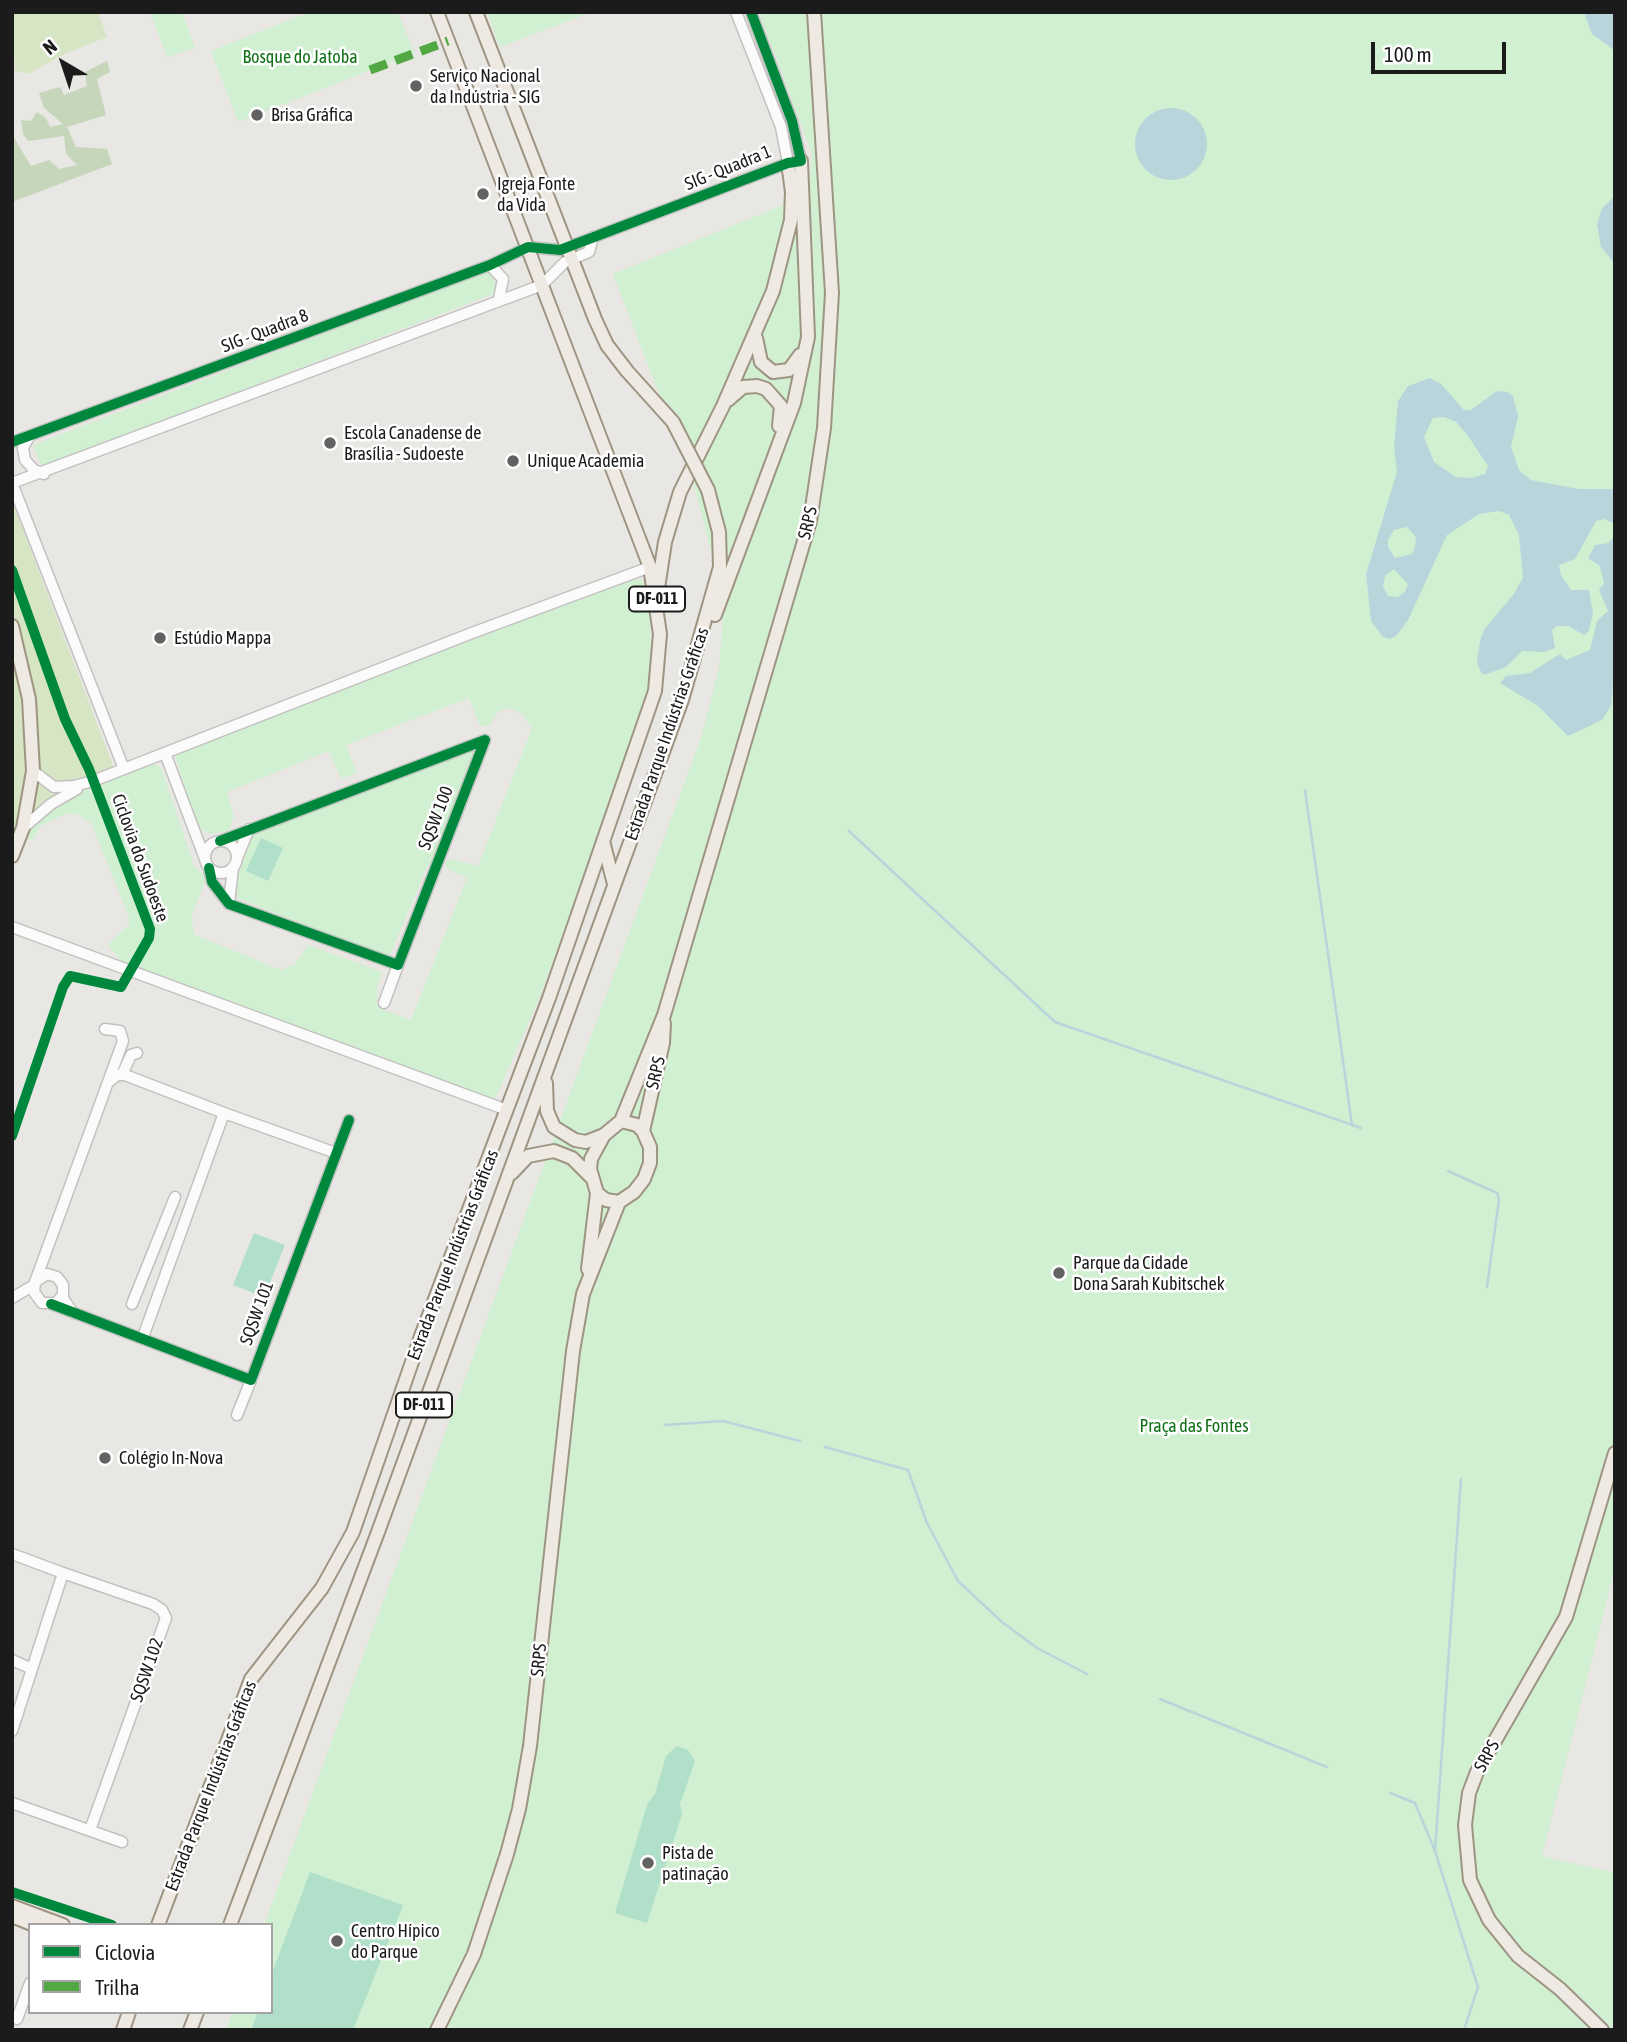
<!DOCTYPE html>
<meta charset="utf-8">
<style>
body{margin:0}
#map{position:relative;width:1627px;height:2042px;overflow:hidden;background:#e9e7e4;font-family:"Asap Condensed",sans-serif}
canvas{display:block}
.frame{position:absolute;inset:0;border:14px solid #1b1b1b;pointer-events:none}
.legend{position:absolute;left:28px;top:1923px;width:245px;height:91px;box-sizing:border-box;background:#fff;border:2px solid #a4a4a4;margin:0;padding:9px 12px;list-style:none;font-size:21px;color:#1b1b1b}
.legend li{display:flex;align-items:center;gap:14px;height:35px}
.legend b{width:35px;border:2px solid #a4a4a4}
.north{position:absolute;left:28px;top:28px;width:70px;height:70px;-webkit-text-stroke:5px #fff;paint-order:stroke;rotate:321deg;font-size:19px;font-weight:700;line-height:28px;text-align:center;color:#1b1b1b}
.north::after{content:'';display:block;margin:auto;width:24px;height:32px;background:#1b1b1b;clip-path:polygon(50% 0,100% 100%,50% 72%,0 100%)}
.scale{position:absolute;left:1371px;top:42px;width:135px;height:32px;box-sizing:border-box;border:4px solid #1b1b1b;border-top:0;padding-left:9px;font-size:21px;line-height:24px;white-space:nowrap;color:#1b1b1b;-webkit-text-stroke:5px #fff;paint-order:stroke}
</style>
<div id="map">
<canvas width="1627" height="2042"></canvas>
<div class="frame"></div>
<ul class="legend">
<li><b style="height:9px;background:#00873e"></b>Ciclovia</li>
<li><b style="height:9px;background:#52a943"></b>Trilha</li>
</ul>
<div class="north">N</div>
<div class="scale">100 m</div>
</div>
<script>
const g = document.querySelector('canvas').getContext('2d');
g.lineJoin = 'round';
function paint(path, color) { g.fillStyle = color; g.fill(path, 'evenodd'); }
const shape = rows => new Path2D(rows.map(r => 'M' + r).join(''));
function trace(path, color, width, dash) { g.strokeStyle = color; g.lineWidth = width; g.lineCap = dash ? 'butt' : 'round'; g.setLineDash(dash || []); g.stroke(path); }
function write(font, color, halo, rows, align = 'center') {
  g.font = font + ' "Asap Condensed",sans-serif'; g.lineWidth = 5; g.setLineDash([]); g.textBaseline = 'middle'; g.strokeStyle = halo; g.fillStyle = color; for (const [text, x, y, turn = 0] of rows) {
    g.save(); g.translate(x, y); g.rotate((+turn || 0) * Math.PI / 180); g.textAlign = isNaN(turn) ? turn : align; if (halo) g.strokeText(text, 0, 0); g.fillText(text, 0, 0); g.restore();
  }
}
paint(shape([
 [12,12,98,12,107,37,60,56,28,74,15,71],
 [12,501,115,771,65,792,34,811,12,841]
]), '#d6e5c3');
paint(shape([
 [107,61,110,72,97,79,106,115,67,127,76,147,107,149,112,164,12,202,12,134,31,166,49,160,59,169,77,165,66,154,64,136,28,141,23,134,21,120,31,121,37,112,46,118,50,127,63,124,44,108,39,93,60,87,64,95,87,86,85,72]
]), '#c5d6ba');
paint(shape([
 [150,12,182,12,195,48,167,57],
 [310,12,398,12,414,53,238,122,211,51],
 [487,12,592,12,500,47],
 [759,12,1615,12,1615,1567,1542,1856,1615,1873,1615,2030,226,2030,232,2012,271,2012,271,1925,264,1925,702,735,719,668,724,602,695,488,613,274,788,203,809,185,812,154],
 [490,270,498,292,42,467,33,445],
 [635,578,642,580,647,588,650,607,651,665,645,706,541,994,496,1097,490,1100,124,965,109,946,110,942,129,925,129,917,91,823,77,814,68,813,40,826,33,840,26,838,27,829,42,812,80,789,153,762,161,768,194,866,207,877,191,918,195,935,281,970,295,964,308,945,382,972,377,988,377,1004,384,1010,411,1020,467,878,447,869,445,861,453,859,478,866,532,728,522,714,509,708,498,712,489,726,480,726,469,698,346,745,357,773,341,779,329,751,227,792,234,816,229,831,211,834,200,830,196,822,174,753],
 [469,748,473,750,475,757,436,857,427,867,390,955,380,955,235,897,234,888,254,831]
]), '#d1efd1');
paint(shape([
 [261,838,283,848,268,881,246,871],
 [254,1233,285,1245,264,1297,233,1285],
 [677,1746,688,1750,695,1761,680,1804,682,1814,647,1923,615,1913,647,1805,655,1794,666,1756],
 [310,1872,403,1905,353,2030,251,2030,258,2012,271,2012,271,1976]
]), '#b0dfca');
paint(shape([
 [1584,12,1615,12,1615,51,1592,34],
 '1135 144a36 36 0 1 1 72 0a36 36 0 1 1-72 0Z',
 [1615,196,1615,264,1601,247,1597,224,1602,208],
 [1430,378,1441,384,1464,410,1471,410,1497,391,1507,392,1513,396,1518,416,1511,447,1519,470,1531,480,1578,489,1615,489,1615,524,1604,519,1596,521,1575,559,1559,565,1561,575,1571,590,1589,590,1593,613,1589,631,1584,635,1568,626,1557,626,1552,630,1555,648,1544,652,1522,651,1506,667,1487,674,1482,674,1477,663,1480,641,1484,630,1513,595,1523,578,1519,535,1509,515,1499,511,1479,514,1447,535,1408,620,1397,635,1390,639,1383,637,1371,621,1366,574,1397,472,1394,447,1398,401,1408,386],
 [1444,417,1456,422,1468,436,1488,466,1485,474,1472,478,1456,477,1434,462,1424,437,1433,418],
 [1407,527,1416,537,1415,547,1412,554,1395,558,1388,547,1388,540,1394,530],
 [1394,569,1408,584,1405,592,1398,597,1388,596,1383,586,1385,576],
 [1615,535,1615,661,1611,706,1602,720,1568,736,1538,706,1500,683,1506,676,1530,673,1560,654,1566,660,1590,650,1597,621,1608,611,1599,590,1604,584,1600,566,1588,558,1595,545,1609,543]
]), '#b8d5dc');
trace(shape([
 [1305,790,1352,1125],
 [849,831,1055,1022,1361,1128],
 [1448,1171,1497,1193,1499,1199,1487,1287],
 [665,1425,723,1421,800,1441],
 [825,1447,908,1470,927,1523,958,1581,1002,1622,1037,1648,1087,1674],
 [1160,1699,1327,1767],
 [1390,1793,1415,1803,1435,1851,1478,1987,1464,2030],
 [1435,1851,1461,1479]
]), '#b8d5dc', 2.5);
const minor = shape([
 [736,12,781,127,788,163],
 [490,265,503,279,499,299],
 [29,437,23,448,25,460,34,470,44,474],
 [12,442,490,265,528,247,560,250,788,163,801,161,792,121,751,12],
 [12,483,542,285,565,262,589,252,593,237],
 [12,483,124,769],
 [165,753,205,859],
 [33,771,54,787,74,786,93,781,472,633,650,567],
 [23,828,51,804,77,789],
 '205 857a16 16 0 1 1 32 0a16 16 0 1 1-32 0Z',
 [237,858,249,829],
 [209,868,212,882,229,904,398,965,485,740,220,841],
 [229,904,233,867],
 [12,927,507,1110],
 [384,1003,398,965],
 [122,1075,131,1055,137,1053],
 [110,1081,117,1075,125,1075,224,1113,143,1337],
 [224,1113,336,1153],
 [35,1282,123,1041,120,1031,105,1029],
 [63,1295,56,1303,42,1303,34,1292,35,1282,47,1274,57,1277,63,1285,63,1298,73,1313],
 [12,1298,34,1285],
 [51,1304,251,1380,349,1120],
 [132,1304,175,1197],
 [237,1415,251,1380],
 [12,1554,63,1573,12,1731],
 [63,1573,153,1604,162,1610,166,1618,90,1830],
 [12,1660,30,1668],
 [12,1803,122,1842],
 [17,2019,30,1983]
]);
const major = shape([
 [476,12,595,319,607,345,627,371,673,422],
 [756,338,761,362,773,372,789,370,800,355],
 [728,400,743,387,757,386,766,389,781,406,779,426],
 [658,588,665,542,680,492,723,406,773,291,791,220,792,192,788,163],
 [715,615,794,403,808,337,801,161],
 [12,626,29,699,33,771,23,828,12,856],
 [603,841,614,884],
 [546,1083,547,1111,554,1127,575,1140,586,1142,604,1135],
 [643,1131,663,1043,664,1023],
 [512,1173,528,1156,554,1151,572,1158,591,1177],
 [619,1202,606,1200,597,1193,590,1169,591,1159,604,1135,621,1121,664,1015,810,521,824,428,832,293,814,12],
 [588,1269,597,1193],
 [12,1906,63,1925],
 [12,1916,34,1925],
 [158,1925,251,1679,322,1588,353,1532,421,1336,549,998,655,691,660,634,650,567,437,12],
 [230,1925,378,1532,682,700,720,567,719,532,708,490],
 [123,2030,129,2012],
 [190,2030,197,2012],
 [437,2030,474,1954,507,1854,519,1809,530,1746,573,1351,583,1294,619,1202,634,1192,644,1179,650,1163,650,1147,643,1131,637,1125,621,1121],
 [1602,2030,1560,1989,1518,1956,1489,1920,1470,1880,1465,1825,1469,1793,1477,1772,1566,1617,1615,1453]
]);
trace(minor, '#c2c1c0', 13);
trace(major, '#9e9482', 16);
trace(minor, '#fcfbfb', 10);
trace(major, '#eeeae3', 12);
const majorBridge = shape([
 [673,422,708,490]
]);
trace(majorBridge, '#9e9482', 16, []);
trace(majorBridge, '#eeeae3', 12);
trace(shape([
 [370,70,448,41]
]), '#52a943', 9, [18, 9]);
trace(shape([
 [12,442,490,265,528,247,560,250,788,163,801,161,792,121,751,12],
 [12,570,65,719,89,769,150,929,149,938,121,987,70,976,63,987,12,1136],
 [209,868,212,882,229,904,398,965,485,740,220,841],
 [51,1304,251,1380,349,1120],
 [12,1892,112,1925]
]), '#00873e', 10);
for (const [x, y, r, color] of [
 [416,86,7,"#636261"],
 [257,115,7,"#636261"],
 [483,194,7,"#636261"],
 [330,443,7,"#636261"],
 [513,461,7,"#636261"],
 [160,638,7,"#636261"],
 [1059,1273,7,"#636261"],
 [105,1458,7,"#636261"],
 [648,1863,7,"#636261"],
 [337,1941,7,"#636261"]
]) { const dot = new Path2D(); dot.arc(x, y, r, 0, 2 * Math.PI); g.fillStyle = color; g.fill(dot); trace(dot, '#fff', 2.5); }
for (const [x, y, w] of [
 [657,599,56],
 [424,1405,56]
]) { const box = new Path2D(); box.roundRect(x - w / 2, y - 12.5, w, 25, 5); g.fillStyle = '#fff'; g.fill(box); trace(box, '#1b1b1b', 2); }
write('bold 16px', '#1b1b1b', null, [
 ["DF-011",657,599],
 ["DF-011",424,1405]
]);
write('18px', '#117117', '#fff', [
 ["Bosque do Jatoba",300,57],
 ["Praça das Fontes",1194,1426]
]);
write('18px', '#1b1b1b', '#fff', [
 ["Serviço Nacional",430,76],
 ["da Indústria - SIG",430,97],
 ["Brisa Gráfica",271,115],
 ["Igreja Fonte",497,184],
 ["da Vida",497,205],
 ["Escola Canadense de",344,433],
 ["Brasília - Sudoeste",344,454],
 ["Unique Academia",527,461],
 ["Estúdio Mappa",174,638],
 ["Parque da Cidade",1073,1263],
 ["Dona Sarah Kubitschek",1073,1284],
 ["Colégio In-Nova",119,1458],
 ["Pista de",662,1853],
 ["patinação",662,1874],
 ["Centro Hípico",351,1931],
 ["do Parque",351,1952]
], 'left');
write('18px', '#1b1b1b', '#fff', [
 ["SIG - Quadra 1",728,168,-22],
 ["SIG - Quadra 8",265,331,-21],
 ["SRPS",808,523,-77],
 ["Estrada Parque Indústrias Gráficas",667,734,-71],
 ["SQSW 100",436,818,-69],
 ["Ciclovia do Sudoeste",140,858,70],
 ["SRPS",656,1073,-77],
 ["Estrada Parque Indústrias Gráficas",453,1255,-69],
 ["SQSW 101",257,1313,-70],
 ["SRPS",539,1660,-84],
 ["SQSW 102",147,1670,-71],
 ["SRPS",1487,1756,-61],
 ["Estrada Parque Indústrias Gráficas",211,1786,-69]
]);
</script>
